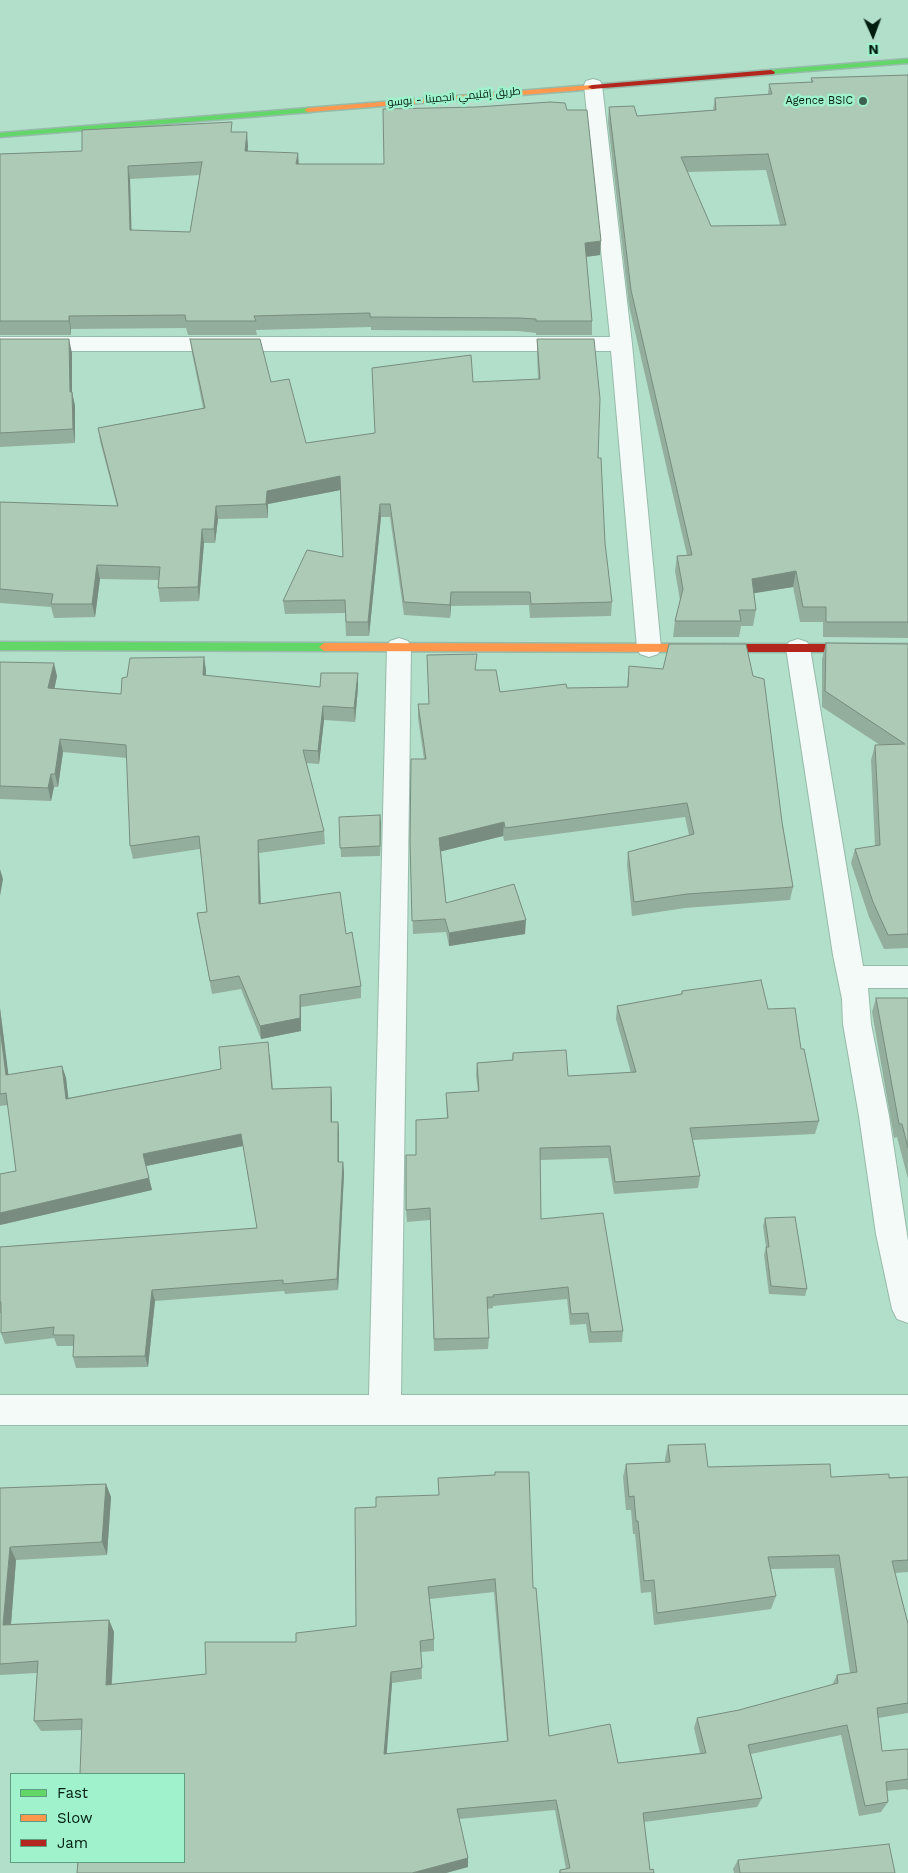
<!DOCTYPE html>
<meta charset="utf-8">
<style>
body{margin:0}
#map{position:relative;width:908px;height:1873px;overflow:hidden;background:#b2dfca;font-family:"Work Sans",sans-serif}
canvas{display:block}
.legend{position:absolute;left:10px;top:1773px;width:175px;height:90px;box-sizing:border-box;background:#9ff2cb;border:1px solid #5f9d80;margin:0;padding:6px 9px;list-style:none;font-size:15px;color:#001d10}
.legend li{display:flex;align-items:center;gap:10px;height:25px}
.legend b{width:25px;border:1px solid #5f9d80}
.north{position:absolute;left:848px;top:10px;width:50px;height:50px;-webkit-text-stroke:4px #9ff2cb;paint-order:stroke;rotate:178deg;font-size:14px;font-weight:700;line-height:20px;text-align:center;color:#001d10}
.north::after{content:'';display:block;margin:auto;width:18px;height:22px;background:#001d10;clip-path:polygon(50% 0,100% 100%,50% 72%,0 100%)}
</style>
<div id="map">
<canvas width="908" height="1873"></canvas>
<ul class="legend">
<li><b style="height:6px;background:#63d668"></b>Fast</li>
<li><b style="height:6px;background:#ff974d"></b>Slow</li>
<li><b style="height:6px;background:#b3261e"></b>Jam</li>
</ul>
<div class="north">N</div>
</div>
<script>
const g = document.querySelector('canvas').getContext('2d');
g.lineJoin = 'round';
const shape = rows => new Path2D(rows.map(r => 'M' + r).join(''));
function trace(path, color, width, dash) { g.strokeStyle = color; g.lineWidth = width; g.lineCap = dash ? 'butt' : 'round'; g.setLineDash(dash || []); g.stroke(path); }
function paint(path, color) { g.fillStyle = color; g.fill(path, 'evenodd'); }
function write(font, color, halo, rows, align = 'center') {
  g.font = font + ' "Work Sans",Cairo,sans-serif'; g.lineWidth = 5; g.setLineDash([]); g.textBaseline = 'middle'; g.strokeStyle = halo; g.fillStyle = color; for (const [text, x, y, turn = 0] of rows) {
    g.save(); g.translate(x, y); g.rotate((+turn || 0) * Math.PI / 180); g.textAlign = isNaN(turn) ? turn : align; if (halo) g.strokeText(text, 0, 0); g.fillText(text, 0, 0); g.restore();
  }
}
const street = shape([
 [593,79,600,81,602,85,632,344,661,648,658,654,649,657,640,654,637,648,611,351,0,351,0,337,610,337,584,85,586,81,593,79],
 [399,638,408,641,411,647,401,1395,908,1395,908,1425,0,1425,0,1395,369,1395,387,647,390,641,399,638],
 [798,639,807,642,810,648,863,966,908,966,908,988,868,988,871,1024,889,1116,908,1241,908,1323,897,1319,892,1309,876,1234,859,1116,843,1024,842,999,833,955,786,648,789,642,798,639]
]);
const fast = shape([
 [908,59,908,63,771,74,767,72,771,70,908,59],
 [308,108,311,108,311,112,0,137,0,133,308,108],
 [0,642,324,643,329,647,324,651,0,650,0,642]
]);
const slow = shape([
 [592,85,595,85,595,89,308,112,304,110,308,108,592,85],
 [324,643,724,644,729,648,724,652,324,651,319,647,324,643]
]);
const jam = shape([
 [771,70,775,72,774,74,592,89,588,87,592,85,771,70],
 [724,644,908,644,908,652,724,652,719,648,724,644]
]);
trace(street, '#96bbaa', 2);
trace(fast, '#96bbaa', 3);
trace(slow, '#96bbaa', 3);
trace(jam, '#96bbaa', 3);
paint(street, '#f3faf7');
paint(fast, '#63d668');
paint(slow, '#ff974d');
paint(jam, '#b3261e');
paint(shape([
 [908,75,908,638,823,637,823,622,800,622,793,587,754,593,756,610,753,626,741,626,739,637,673,637,675,621,680,600,675,571,677,556,687,555,629,306,608,122,609,107,637,116,713,110,715,98,768,94,769,84,811,82,811,78],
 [766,170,780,225,711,226,687,172],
 [567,110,600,255,586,257,592,321,592,335,536,335,536,333,518,331,371,330,371,327,256,330,257,335,188,335,186,328,71,329,71,335,0,335,0,154,82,151,233,132,248,146,248,151,299,164,384,164],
 [200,175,190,232,131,231,130,179],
 [0,339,72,353,72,392,75,406,75,443,0,447],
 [190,339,271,382,306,443,375,433,473,382,538,379,537,353,537,339,598,458,605,543,612,602,611,616,530,618,529,605,451,606,450,618,404,615,390,517,381,517,369,636,346,636,345,613,285,614,283,601,343,557,340,490,268,504,268,518,218,519,215,543,204,543,199,601,160,602,158,588,159,580,100,579,95,617,54,618,51,607,0,603,0,502,117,506,100,441,98,428,203,408,192,353],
 [826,643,908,644,908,948,884,949,869,917,851,863,855,849,875,846,871,760,875,745,880,745,822,707,822,659],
 [204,657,206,671,206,676,320,687,358,673,358,687,355,722,324,720,319,764,306,763,324,831,325,844,259,853,261,904,346,934,361,986,361,998,301,1007,301,1031,261,1039,241,989,212,994,197,913,207,912,200,849,133,859,130,846,127,758,63,752,58,787,54,787,51,801,0,799,0,662,57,676,54,688,121,694,127,677],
 [629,666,782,822,793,887,790,900,685,908,632,916,627,865,628,852,689,835,685,817,504,841,503,836,441,851,446,903,525,934,449,946,446,932,413,934,410,841,424,759,418,718,418,704,429,704,476,670,500,692,567,688,627,687],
 [380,815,380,856,341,857,339,817],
 [682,991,768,1009,801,1049,819,1121,815,1134,693,1140,700,1176,698,1188,614,1194,608,1158,540,1160,541,1219,623,1331,622,1342,589,1343,586,1324,570,1325,567,1299,493,1306,493,1308,487,1309,489,1338,488,1349,434,1351,430,1220,407,1222,406,1210,416,1155,447,1118,446,1093,478,1091,476,1075,477,1063,512,1060,513,1053,568,1076,631,1073,616,1019,617,1006,681,994],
 [876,998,908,998,908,1179,897,1137,894,1138,872,1012],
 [0,1008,8,1075,62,1066,66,1078,68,1098,221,1069,270,1054,273,1089,332,1099,332,1122,338,1122,339,1133,339,1162,343,1162,344,1174,338,1290,285,1294,284,1291,155,1301,148,1367,76,1368,73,1357,73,1346,57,1346,54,1338,5,1344,1,1333,1,1313,0,1313,0,1247,257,1228,243,1146,146,1166,152,1190,0,1225,0,1174,16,1171,8,1105,0,1106],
 [765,1218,807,1289,805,1296,769,1294,764,1255,766,1247,763,1226],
 [668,1445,708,1467,831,1477,908,1477,908,1572,895,1573,908,1624,908,1713,878,1718,882,1751,908,1749,908,1790,907,1790,906,1789,887,1791,888,1802,881,1812,859,1816,841,1735,751,1754,762,1798,757,1807,644,1822,650,1870,654,1873,559,1873,560,1870,566,1869,555,1810,459,1819,468,1858,468,1867,446,1873,77,1873,82,1730,41,1731,34,1721,37,1673,0,1675,0,1488,106,1484,111,1497,107,1555,16,1560,11,1624,109,1620,114,1632,112,1684,206,1674,296,1642,356,1626,376,1507,439,1495,438,1478,533,1588,549,1736,618,1763,700,1753,694,1728,697,1718,739,1710,832,1685,837,1675,850,1673,834,1568,771,1569,776,1596,771,1609,654,1625,651,1592,641,1593,635,1534,633,1534,631,1510,626,1510,623,1477,626,1464,665,1462,665,1459],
 [494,1592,507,1741,386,1754,392,1683,422,1679,421,1652,434,1651,434,1639,430,1599],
 [738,1860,895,1873,734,1873,733,1869]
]), '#94ae9d');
paint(shape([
 [247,132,248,146,246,164,245,151],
 [298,153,299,166,296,164],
 [128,166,130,179,132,244,130,230],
 [601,241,600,255,584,257,585,243],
 [69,316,71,329,71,335,69,321],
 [69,339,72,353,72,406,70,392],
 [72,392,75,406,75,443,73,429],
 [340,476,341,490,268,504,268,518,266,504,267,491],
 [380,504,381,517,369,636,368,622],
 [216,506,218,519,215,543,214,529],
 [202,529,204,543,199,601,198,587],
 [97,565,100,579,95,617,92,604],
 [796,571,793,587,749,594,752,579],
 [451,592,451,606,450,618,450,605],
 [204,657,206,671,205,689,203,675],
 [54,663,57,676,52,701,48,688],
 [358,673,358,687,355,722,354,708],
 [323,706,324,720,319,764,318,751],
 [60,739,63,752,58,787,55,774],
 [51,774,54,787,51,801,48,788],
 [380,815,381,824,380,856],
 [504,822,503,836,439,852,439,838],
 [258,840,259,853,261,917,259,904],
 [0,869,3,879,0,896],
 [526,920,525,934,449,946,449,933],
 [300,995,301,1007,301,1031,261,1039,260,1026],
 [0,1008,10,1087,6,1075,0,1028],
 [62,1066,66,1078,70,1111,66,1099],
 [331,1087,332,1099,332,1134,331,1122],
 [338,1122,339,1133,339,1174,338,1162],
 [241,1134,243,1146,146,1166,143,1154],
 [343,1162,344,1174,338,1290,337,1279],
 [149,1178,152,1190,0,1225,0,1213],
 [152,1290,155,1301,148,1367,145,1356],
 [106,1484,111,1497,107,1555,102,1542],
 [10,1547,16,1560,10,1637,3,1625],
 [109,1620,114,1632,111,1696,106,1685],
 [391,1672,392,1683,386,1764,384,1754],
 [468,1858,468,1867,446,1873,412,1873]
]), '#788d7f');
const building = shape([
 [908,75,908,622,826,622,826,607,803,607,796,571,752,579,756,610,739,610,741,621,675,621,683,589,677,556,692,555,631,290,609,107,634,106,637,116,716,110,715,98,772,94,769,84,813,82,811,78,908,75],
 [768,154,786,225,711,226,681,157,768,154],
 [550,102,565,103,567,110,587,110,601,241,585,243,592,321,536,321,536,319,519,318,370,317,370,313,254,316,256,321,186,321,185,315,69,316,69,321,0,321,0,154,82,151,82,130,232,122,231,132,247,132,245,151,298,153,296,164,384,164,383,109,477,107,550,102],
 [202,162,190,232,130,230,128,166,202,162],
 [0,339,69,339,70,392,72,392,73,429,0,433,0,339],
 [190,339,260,339,271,382,289,379,306,443,375,433,372,368,471,355,473,382,540,379,537,339,594,339,600,399,598,458,601,458,605,543,612,602,531,604,530,592,451,592,450,605,404,602,390,504,380,504,368,622,346,622,345,600,283,601,307,550,343,557,340,476,267,491,266,504,216,506,214,529,202,529,198,587,158,588,160,567,97,565,92,604,51,604,53,594,0,589,0,502,118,506,98,428,205,408,190,339],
 [826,643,908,644,908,934,888,935,873,902,855,849,880,845,875,745,905,744,825,691,826,643],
 [669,644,746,644,753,676,764,679,782,822,793,887,687,894,634,902,628,852,694,834,687,803,505,828,504,822,439,838,446,903,514,884,526,920,449,933,445,919,412,921,410,841,411,759,426,759,418,704,429,704,427,655,477,654,475,670,496,670,500,692,566,684,567,688,628,687,629,666,663,669,669,644],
 [204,657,203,675,320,687,321,673,358,673,354,708,323,706,318,751,303,750,324,831,258,840,259,904,340,892,346,934,352,932,361,986,300,995,300,1018,260,1026,239,976,210,981,197,913,207,912,199,836,130,846,126,745,60,739,55,774,51,774,48,788,0,786,0,662,54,663,48,688,121,694,122,678,127,677,130,658,204,657],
 [380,815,380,846,340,848,339,817,380,815],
 [761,980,768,1009,795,1008,801,1049,804,1049,819,1121,690,1128,700,1176,615,1182,610,1146,540,1148,541,1219,603,1213,623,1331,591,1332,588,1313,571,1314,568,1287,493,1295,494,1297,487,1297,489,1338,434,1339,430,1208,406,1210,406,1155,416,1155,416,1120,448,1118,446,1093,479,1091,477,1063,513,1060,513,1053,566,1050,568,1076,636,1072,617,1006,682,994,682,991,761,980],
 [876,998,908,998,908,1148,902,1124,899,1124,876,998],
 [0,1028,6,1075,62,1066,66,1099,221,1069,219,1047,268,1042,272,1089,331,1087,331,1122,338,1122,338,1162,343,1162,337,1279,283,1284,283,1280,152,1290,145,1356,73,1357,74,1335,53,1335,54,1327,1,1333,1,1302,0,1302,0,1247,257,1228,241,1134,143,1154,149,1178,0,1213,0,1174,16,1171,6,1093,0,1094,0,1028],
 [795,1217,807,1289,771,1286,766,1247,769,1247,765,1218,795,1217],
 [705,1444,708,1467,830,1464,831,1477,889,1474,889,1478,908,1477,908,1560,892,1561,908,1624,908,1703,877,1708,882,1751,908,1749,908,1779,886,1782,888,1802,865,1806,847,1725,748,1745,762,1798,643,1813,650,1870,653,1869,654,1873,560,1873,560,1870,570,1868,556,1800,457,1809,468,1858,412,1873,77,1873,78,1862,184,1862,184,1774,80,1774,82,1719,34,1721,38,1661,0,1664,0,1488,106,1484,102,1542,10,1547,3,1625,109,1620,106,1685,206,1674,205,1642,296,1642,296,1633,356,1626,355,1508,376,1507,376,1497,439,1495,438,1478,495,1475,495,1472,529,1472,533,1588,536,1588,549,1736,610,1724,618,1763,706,1753,697,1718,739,1710,838,1683,837,1675,857,1672,839,1555,768,1557,776,1596,657,1613,654,1580,644,1581,638,1521,636,1521,634,1496,629,1497,626,1464,670,1462,668,1445,705,1444],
 [495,1579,508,1741,384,1754,391,1672,422,1668,420,1641,434,1639,428,1587,495,1579],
 [889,1844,895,1873,740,1873,738,1860,889,1844]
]);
paint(building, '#accab6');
trace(building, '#788d7f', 1);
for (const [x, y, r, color] of [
 [863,101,5,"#3e6151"]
]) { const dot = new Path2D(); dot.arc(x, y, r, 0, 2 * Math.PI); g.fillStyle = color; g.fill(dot); trace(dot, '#9ff2cb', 2); }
write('11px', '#001d10', '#9ff2cb', [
 ["طريق إقليمي انجمينا - بوسو",454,97,-5]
]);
write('11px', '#001d10', '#9ff2cb', [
 ["Agence BSIC",853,101]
], 'right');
</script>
